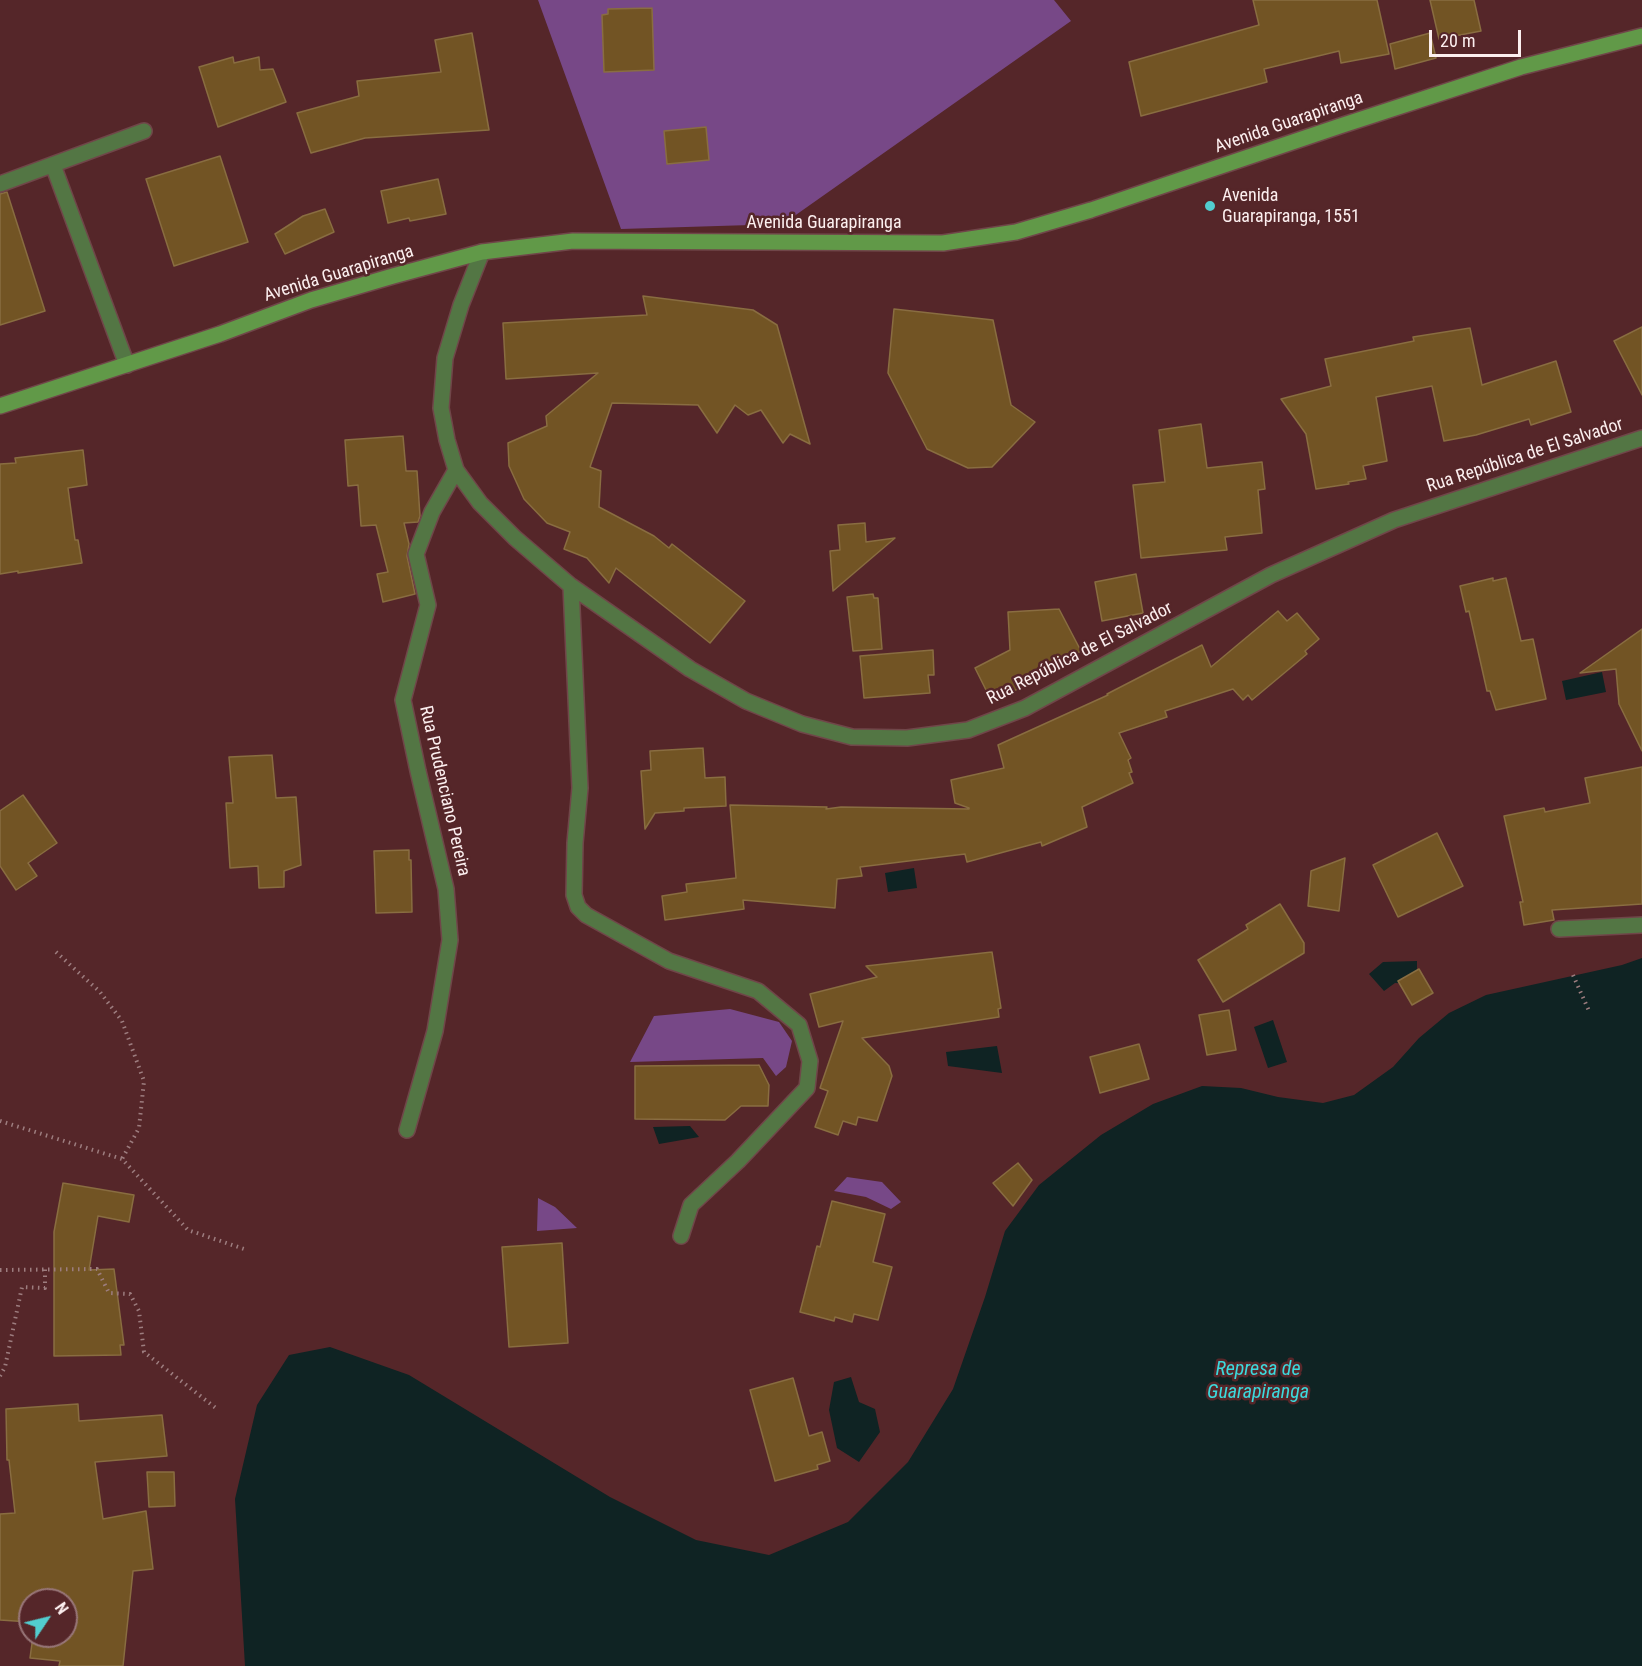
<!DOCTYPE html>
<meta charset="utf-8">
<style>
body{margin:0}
#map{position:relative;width:1642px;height:1666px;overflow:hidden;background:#552629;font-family:"Roboto Condensed",sans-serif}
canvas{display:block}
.north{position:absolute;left:18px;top:1588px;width:60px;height:60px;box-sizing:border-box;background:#552629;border:2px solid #987678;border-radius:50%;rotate:55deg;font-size:16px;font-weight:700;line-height:24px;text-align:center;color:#fcefef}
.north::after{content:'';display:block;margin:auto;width:21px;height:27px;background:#52cdcf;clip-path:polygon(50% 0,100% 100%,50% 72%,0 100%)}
.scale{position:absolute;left:1429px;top:30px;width:92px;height:27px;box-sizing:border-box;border:3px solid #fcefef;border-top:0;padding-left:8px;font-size:18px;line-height:21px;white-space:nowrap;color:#fcefef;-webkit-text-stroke:4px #552629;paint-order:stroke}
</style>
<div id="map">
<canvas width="1642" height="1666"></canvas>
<div class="north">N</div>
<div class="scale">20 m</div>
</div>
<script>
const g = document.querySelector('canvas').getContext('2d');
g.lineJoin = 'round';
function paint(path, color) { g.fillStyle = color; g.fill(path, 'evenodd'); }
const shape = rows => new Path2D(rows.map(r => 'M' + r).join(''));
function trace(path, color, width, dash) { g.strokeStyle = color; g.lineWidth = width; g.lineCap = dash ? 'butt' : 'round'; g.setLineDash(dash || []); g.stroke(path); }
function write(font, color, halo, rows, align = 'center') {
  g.font = font + ' "Roboto Condensed",sans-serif'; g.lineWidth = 5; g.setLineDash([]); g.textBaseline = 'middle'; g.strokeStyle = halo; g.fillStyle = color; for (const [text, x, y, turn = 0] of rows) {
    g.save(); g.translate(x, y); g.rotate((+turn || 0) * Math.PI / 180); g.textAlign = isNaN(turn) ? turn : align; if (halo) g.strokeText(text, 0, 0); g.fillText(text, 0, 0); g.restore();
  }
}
paint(shape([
 [538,0,1054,0,1071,21,783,224,621,229],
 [730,1009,779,1022,792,1041,786,1067,776,1076,763,1058,630,1062,654,1016],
 [847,1177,882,1182,901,1202,891,1209,866,1197,834,1191],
 [538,1198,555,1207,577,1228,537,1231]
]), '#774887');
paint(shape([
 [1602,672,1606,692,1566,700,1562,681],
 [914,868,917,888,888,892,885,873],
 [1642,958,1642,1666,245,1666,235,1499,257,1405,289,1355,330,1347,409,1375,610,1497,696,1540,769,1555,848,1522,908,1462,953,1389,985,1297,1005,1231,1039,1185,1101,1135,1153,1104,1202,1086,1241,1088,1278,1097,1323,1103,1354,1095,1393,1067,1419,1038,1449,1013,1486,995,1622,965],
 [1417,961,1417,984,1395,983,1384,991,1369,974,1383,962],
 [1273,1020,1287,1062,1268,1068,1254,1027],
 [997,1046,1002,1073,948,1066,946,1052],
 [690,1126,699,1137,659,1144,653,1127],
 [851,1377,859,1402,875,1409,880,1432,859,1462,837,1448,829,1410,834,1382]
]), '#0f2323');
const building = shape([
 [1253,0,1377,0,1389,54,1341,63,1339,51,1264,69,1267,82,1141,116,1129,62,1259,25,1253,0],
 [1430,0,1474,0,1481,31,1439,39,1430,0],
 [652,8,654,70,604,72,602,15,608,14,608,9,652,8],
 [472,33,489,130,365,138,311,153,297,113,359,96,357,81,441,72,435,40,472,33],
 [1430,33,1436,58,1395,69,1390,44,1430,33],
 [233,57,234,63,259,57,260,70,273,69,286,102,218,127,199,67,233,57],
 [706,127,709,160,667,164,664,131,706,127],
 [220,156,248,242,174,266,146,179,220,156],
 [438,179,446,214,410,221,409,218,388,223,381,191,438,179],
 [7,192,45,311,0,325,0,194,7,192],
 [325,209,334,232,285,254,275,234,303,216,325,209],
 [643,296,753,310,777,325,810,444,790,434,783,443,761,410,748,415,735,405,717,433,698,405,612,403,590,467,601,471,599,507,654,536,669,548,672,544,745,601,710,643,616,568,609,583,587,558,564,549,570,532,547,523,524,499,509,466,508,443,547,426,546,416,598,373,506,379,503,323,647,315,643,296],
 [894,309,993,320,1011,405,1035,422,992,467,968,468,927,449,888,373,894,309],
 [1642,327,1642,395,1614,341,1642,327],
 [1470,328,1482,385,1556,361,1571,412,1531,425,1529,419,1476,435,1444,441,1432,386,1376,397,1387,461,1363,466,1366,479,1348,482,1349,484,1316,489,1306,434,1281,399,1331,386,1325,359,1414,341,1413,337,1470,328],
 [1201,424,1207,468,1262,462,1265,489,1258,490,1262,533,1225,537,1227,550,1141,558,1133,485,1165,482,1159,430,1201,424],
 [403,436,406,471,417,471,420,516,418,522,404,523,409,544,407,556,415,594,383,602,377,574,388,572,376,525,361,526,358,485,348,486,345,440,403,436],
 [83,450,87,485,68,488,75,540,78,540,82,563,18,573,18,571,0,574,0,464,16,463,15,458,83,450],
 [865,523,866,542,895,538,833,591,830,551,840,550,838,525,865,523],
 [1136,574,1143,613,1102,621,1095,582,1136,574],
 [1493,578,1493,581,1506,578,1521,641,1533,639,1546,699,1496,710,1490,691,1487,691,1469,611,1466,612,1460,586,1493,578],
 [873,594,874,598,878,598,882,649,853,651,847,597,873,594],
 [1059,609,1081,651,1041,672,1043,676,992,702,975,668,1010,650,1008,612,1059,609],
 [1278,611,1287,621,1297,613,1319,639,1305,651,1307,654,1252,700,1248,695,1243,700,1233,689,1165,711,1167,717,1119,733,1131,758,1128,760,1132,772,1129,773,1133,783,1082,807,1087,827,1042,846,1041,842,967,862,965,854,860,867,862,876,837,879,835,908,743,900,744,909,665,920,662,896,687,892,686,884,736,878,730,805,827,807,826,809,841,807,969,809,969,808,955,803,951,780,1004,768,998,745,1108,695,1107,694,1202,645,1211,667,1278,611],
 [1642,629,1642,751,1619,704,1616,669,1580,673,1642,629],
 [933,650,934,675,928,675,930,693,864,698,860,656,933,650],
 [703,748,705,778,725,777,726,806,684,808,684,811,655,813,645,829,641,771,651,770,650,751,703,748],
 [272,755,276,798,296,797,301,865,284,871,284,887,259,888,258,866,230,868,226,803,233,803,229,757,272,755],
 [1642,767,1642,904,1552,910,1554,920,1524,925,1520,902,1523,902,1504,816,1544,808,1545,812,1590,803,1585,778,1642,767],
 [23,795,57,843,28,863,37,876,16,890,0,866,0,811,23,795],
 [1437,833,1463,886,1398,917,1373,865,1437,833],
 [409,850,409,860,411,860,412,912,376,913,374,851,409,850],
 [1345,858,1339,911,1308,906,1311,871,1345,858],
 [1280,904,1304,943,1304,953,1223,1002,1198,960,1248,929,1246,925,1280,904],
 [992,952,1001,1008,998,1009,999,1017,862,1038,889,1066,892,1076,877,1121,858,1117,856,1125,843,1121,838,1135,815,1127,828,1091,820,1088,843,1021,819,1027,810,994,877,977,866,966,992,952],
 [1419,969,1433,993,1412,1005,1398,981,1419,969],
 [1229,1010,1236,1050,1207,1055,1199,1015,1229,1010],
 [1139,1044,1149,1079,1100,1093,1090,1057,1139,1044],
 [759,1065,769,1085,768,1106,741,1106,725,1120,635,1119,635,1066,759,1065],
 [1018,1163,1032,1180,1013,1206,993,1183,1018,1163],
 [63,1183,134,1195,129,1222,98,1216,89,1270,114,1269,124,1345,120,1345,121,1355,54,1356,54,1232,63,1183],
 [832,1201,885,1214,873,1262,892,1267,878,1320,854,1314,852,1322,835,1317,834,1321,800,1312,817,1246,820,1247,832,1201],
 [562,1243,568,1343,509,1347,502,1247,562,1243],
 [793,1378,809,1436,822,1432,830,1461,817,1465,818,1469,775,1481,750,1390,793,1378],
 [78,1404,79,1421,162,1415,167,1456,95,1462,103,1519,146,1511,153,1569,133,1571,123,1666,59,1666,60,1661,30,1658,33,1636,66,1636,66,1600,30,1600,30,1622,0,1620,0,1514,15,1513,9,1460,7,1460,6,1409,78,1404],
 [147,1472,174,1472,175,1506,149,1507,147,1472]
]);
paint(building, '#725424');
trace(building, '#896d41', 1.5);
const lane = shape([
 [53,165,127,365],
 [0,184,144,131]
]);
const street = shape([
 [482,252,461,305,445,358,441,408,447,440,456,470,480,503,515,538,571,586,690,669,746,701,802,724,852,737,907,738,968,730,1025,708,1271,575,1394,520,1642,438],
 [571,586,580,788,575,843,574,895,578,907,586,915,669,961,758,991,799,1025,810,1061,807,1088,738,1161,691,1205,681,1236],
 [1559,929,1642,925],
 [407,1130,435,1031,450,940,446,889,418,771,403,700,428,605,416,554,432,512,456,470]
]);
const secondary = shape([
 [0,406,220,334,311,300,393,276,482,252,573,241,943,243,1016,232,1091,210,1340,126,1521,67,1642,36]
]);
trace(lane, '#704649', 18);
trace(street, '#704649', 18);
trace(secondary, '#704649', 18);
trace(shape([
 [56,952,100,992,122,1021,144,1081,139,1128,122,1159],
 [1573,975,1589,1011],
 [0,1121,122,1159,188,1230,247,1250],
 [0,1270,97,1269,109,1293,130,1294,139,1311,144,1352,217,1409],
 [0,1376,5,1367,22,1287,45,1288,45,1269]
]), '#9d7d7f', 4, [1.5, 4.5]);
trace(lane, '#537644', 15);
trace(street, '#537644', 15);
trace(secondary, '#619948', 15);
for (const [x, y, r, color] of [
 [1210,206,6,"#52cdcf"]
]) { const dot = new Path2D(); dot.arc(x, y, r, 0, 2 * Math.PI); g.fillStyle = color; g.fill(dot); trace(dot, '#552629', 2); }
write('18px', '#fcefef', '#552629', [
 ["Avenida Guarapiranga",1289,123,-19],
 ["Avenida Guarapiranga",824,223],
 ["Avenida Guarapiranga",339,274,-17],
 ["Rua República de El Salvador",1525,456,-18],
 ["Rua República de El Salvador",1080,654,-27],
 ["Rua Prudenciano Pereira",444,791,77]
]);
write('18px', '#fcefef', '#552629', [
 ["Avenida",1222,196],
 ["Guarapiranga, 1551",1222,217]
], 'left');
write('italic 20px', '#3cdadd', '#552629', [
 ["Represa de",1258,1370],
 ["Guarapiranga",1258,1393]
]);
</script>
